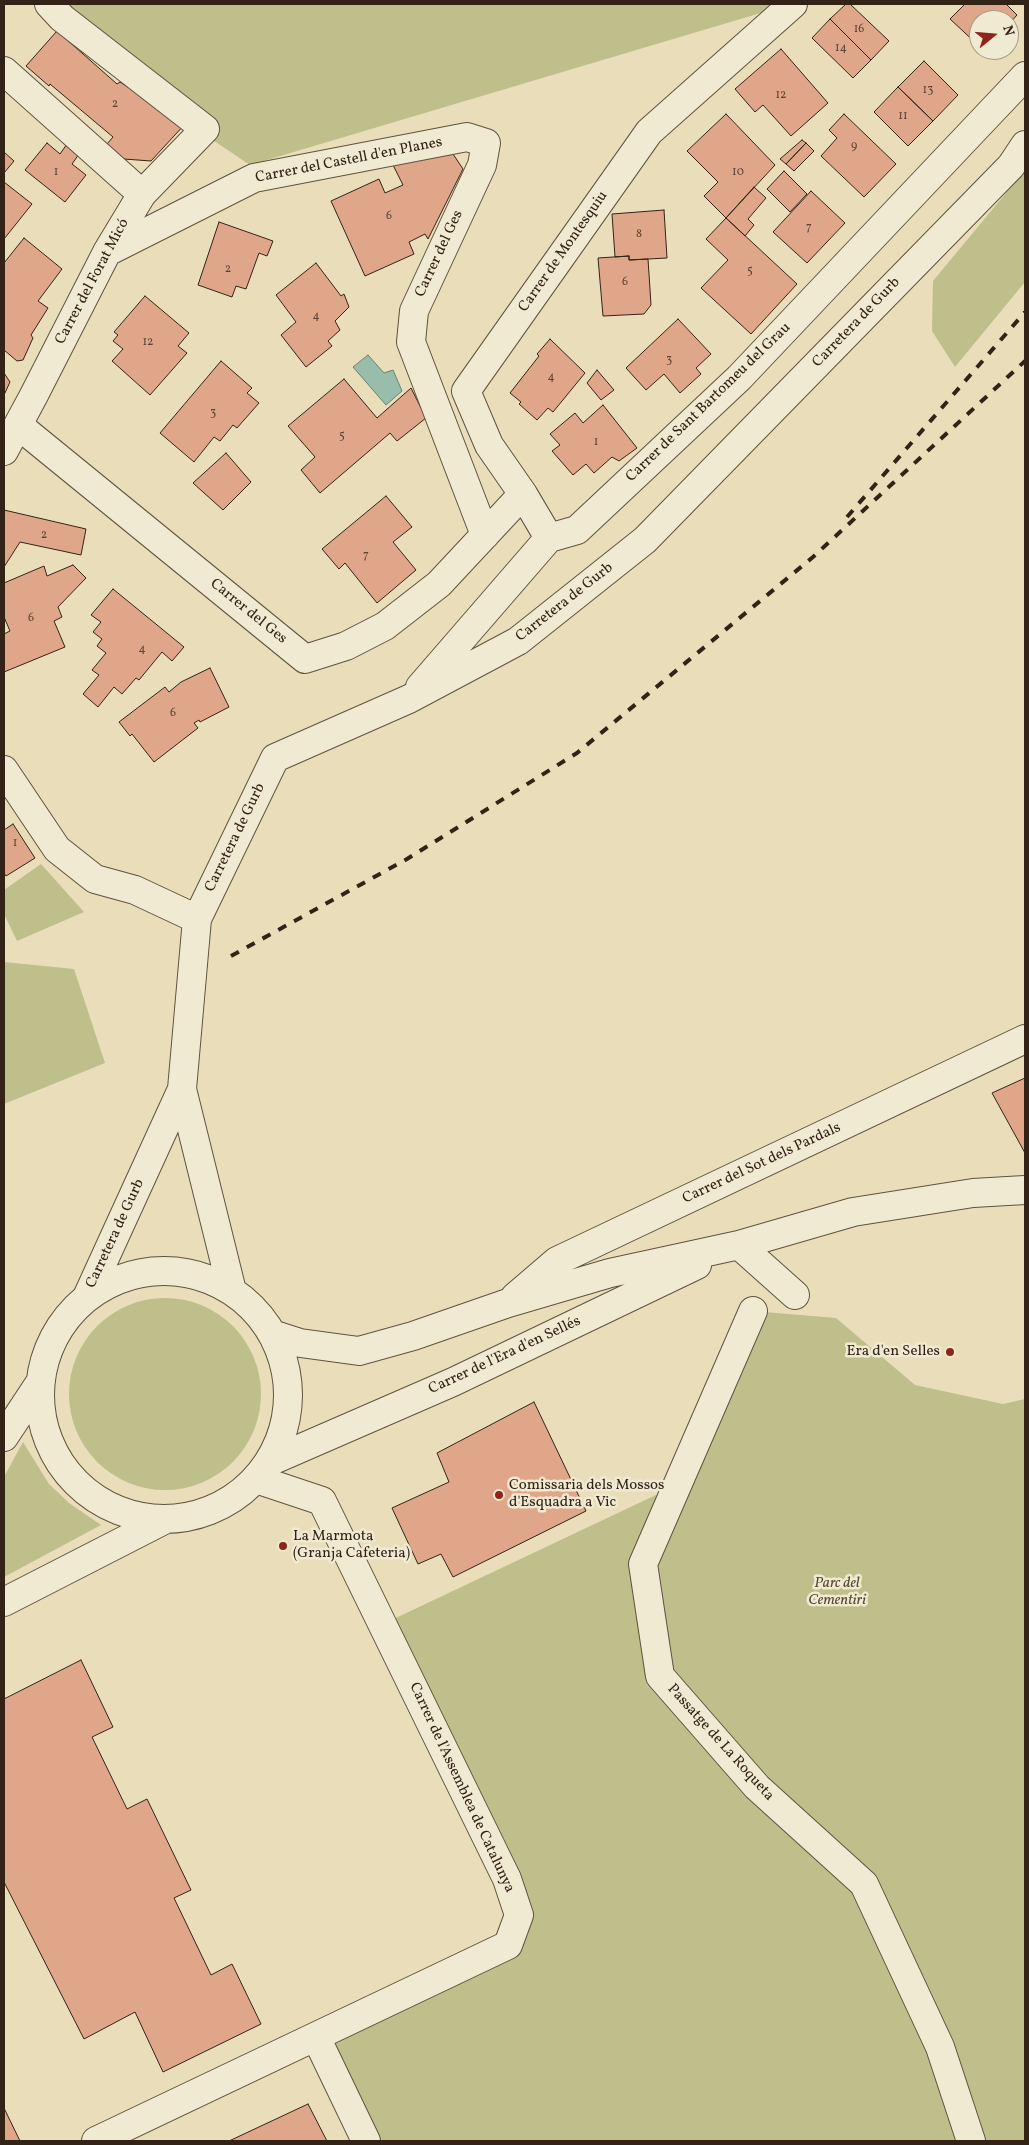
<!DOCTYPE html>
<meta charset="utf-8">
<style>
body{margin:0}
#map{position:relative;width:1029px;height:2145px;overflow:hidden;background:#e9deb9;font-family:Vollkorn,serif}
canvas{display:block}
.frame{position:absolute;inset:0;border:5px solid #332317;pointer-events:none}
.north{position:absolute;left:969px;top:10px;width:50px;height:50px;box-sizing:border-box;background:#f1ead2;border:1px solid #a59a87;border-radius:50%;rotate:73deg;font-size:14px;font-weight:700;line-height:20px;text-align:center;color:#332317}
.north::after{content:'';display:block;margin:auto;width:18px;height:22px;background:#8f2418;clip-path:polygon(50% 0,100% 100%,50% 72%,0 100%)}
</style>
<div id="map">
<canvas width="1029" height="2145"></canvas>
<div class="frame"></div>
<div class="north">N</div>
</div>
<script>
const g = document.querySelector('canvas').getContext('2d');
g.lineJoin = 'round';
function paint(path, color) { g.fillStyle = color; g.fill(path, 'evenodd'); }
const shape = rows => new Path2D(rows.map(r => 'M' + r).join(''));
function trace(path, color, width, dash) { g.strokeStyle = color; g.lineWidth = width; g.lineCap = dash ? 'butt' : 'round'; g.setLineDash(dash || []); g.stroke(path); }
function write(font, color, halo, rows, align = 'center') {
  g.font = font + ' Vollkorn,serif'; g.lineWidth = 5; g.setLineDash([]); g.textBaseline = 'middle'; g.strokeStyle = halo; g.fillStyle = color; for (const [text, x, y, turn = 0] of rows) {
    g.save(); g.translate(x, y); g.rotate((+turn || 0) * Math.PI / 180); g.textAlign = isNaN(turn) ? turn : align; if (halo) g.strokeText(text, 0, 0); g.fillText(text, 0, 0); g.restore();
  }
}
paint(shape([
 [48,4,774,4,764,12,250,165,122,79],
 [1025,170,1025,282,955,367,932,331,933,281],
 [41,864,84,912,17,941,4,914,4,890],
 [4,962,74,969,105,1063,4,1104],
 '69 1394a96 96 0 1 1 192 0a96 96 0 1 1-192 0Z',
 [753,1311,836,1318,915,1385,1003,1404,1025,1399,1025,2141,366,2141,316,2037,508,1945,519,1915,383,1624,677,1485],
 [23,1442,49,1484,69,1503,101,1525,4,1577,4,1477]
]), '#bebf8a');
const water = shape([
 [368,355,384,373,393,370,402,391,386,405,353,367,368,355]
]);
paint(water, '#98bdab');
trace(water, '#707f70', 1);
const building = shape([
 [846,4,850,4,889,41,871,60,830,19,846,4],
 [965,4,1006,4,1017,15,1009,24,1009,20,979,20,979,46,950,19,965,4],
 [830,19,871,60,853,78,812,38,830,19],
 [57,31,117,84,120,82,185,124,151,161,124,159,107,144,113,137,50,84,49,86,26,66,57,31],
 [781,49,828,103,791,136,763,105,755,112,735,89,781,49],
 [924,61,958,95,933,121,898,87,924,61],
 [898,87,933,121,908,146,874,112,898,87],
 [726,114,775,165,726,218,704,196,718,182,687,151,726,114],
 [844,114,896,164,864,197,821,156,837,138,829,130,844,114],
 [802,140,806,143,786,164,780,159,802,140],
 [47,143,60,154,67,144,79,154,72,164,86,175,65,202,25,170,47,143],
 [806,143,814,151,794,171,786,164,806,143],
 [4,152,14,161,4,173,4,152],
 [453,154,463,169,428,239,425,234,409,242,414,254,365,276,331,201,379,179,385,193,403,185,393,165,453,154],
 [784,171,807,194,790,212,767,189,784,171],
 [4,182,32,204,4,239,4,182],
 [754,187,766,198,748,219,754,225,745,236,726,218,754,187],
 [811,191,845,223,807,263,773,232,811,191],
 [664,210,667,258,629,260,629,256,615,257,612,214,664,210],
 [726,218,797,284,751,334,701,288,728,260,706,239,726,218],
 [219,222,273,241,267,256,259,253,246,289,236,286,232,297,198,285,219,222],
 [24,238,62,269,38,301,48,308,31,335,33,338,23,360,17,361,4,350,4,263,24,238],
 [629,256,629,260,648,259,651,305,644,314,603,316,598,258,629,256],
 [316,263,341,296,344,294,349,307,335,321,340,330,328,341,332,346,306,367,281,335,296,322,276,295,316,263],
 [145,296,189,333,178,346,187,353,150,395,112,361,123,349,113,341,118,335,114,332,145,296],
 [678,319,711,354,696,368,701,374,680,393,664,374,646,390,626,368,678,319],
 [550,339,585,373,553,412,548,408,537,420,519,404,521,402,510,393,539,356,537,354,550,339],
 [221,361,252,388,247,393,259,403,237,428,233,425,220,441,214,437,194,462,160,433,221,361],
 [597,370,614,390,601,400,587,383,597,370],
 [4,373,10,382,4,395,4,373],
 [344,379,377,418,411,388,426,418,397,441,390,433,320,493,301,470,315,457,288,426,344,379],
 [603,405,637,448,619,461,612,457,594,473,586,464,573,475,552,451,560,445,550,434,575,413,583,423,603,405],
 [226,453,251,482,223,510,193,483,226,453],
 [386,496,412,527,393,542,416,570,377,603,345,563,339,569,322,549,386,496],
 [4,510,86,529,81,555,20,542,4,567,4,510],
 [73,565,86,578,58,607,62,617,54,621,65,647,4,672,4,634,10,631,4,617,4,583,44,566,47,576,73,565],
 [113,589,184,647,172,661,162,652,139,680,136,678,122,694,114,687,98,707,83,694,99,675,92,670,106,653,97,646,102,639,93,632,101,622,91,615,113,589],
 [210,668,229,707,200,722,199,720,194,723,198,728,154,762,132,734,130,736,119,722,165,687,169,692,181,682,210,668],
 [13,824,35,858,6,876,4,873,4,830,13,824],
 [1025,1078,1025,1153,992,1093,1025,1078],
 [534,1402,586,1511,453,1577,441,1554,418,1564,392,1508,449,1482,437,1453,534,1402],
 [81,1660,113,1727,92,1737,127,1809,147,1799,191,1890,174,1898,211,1975,232,1964,261,2024,163,2072,135,2012,84,2039,4,1882,4,1699,81,1660],
 [308,2104,327,2141,229,2141,308,2104],
 [4,2108,20,2141,4,2141,4,2108]
]);
paint(building, '#e0a68a');
trace(building, '#332317', 1);
const minor = shape([
 [4,71,142,194],
 [107,252,254,178,467,137,486,143,482,165,414,311,411,342,485,535],
 [18,425,305,659,346,646,385,626,439,584,523,494],
 [4,451,34,395,107,252,142,194,205,129,62,18,49,4],
 [549,538,523,494,489,445,466,391,649,132,793,4],
 [420,687,549,538,577,530,739,378,1025,76],
 [4,770,57,849,95,879,135,890,197,919],
 [739,1245,795,1295],
 '40 1395a124 124 0 1 1 248 0a124 124 0 1 1-248 0Z',
 [232,1291,182,1089,197,919,275,758,409,699,518,641,645,540,1011,166,1025,145],
 [87,1297,182,1089],
 [515,1297,557,1261,1025,1039],
 [753,1311,643,1564,660,1676,757,1787,864,1884,940,2047,971,2141],
 [272,1334,300,1343,359,1351,413,1336,508,1303,610,1273,739,1245,853,1212,973,1193,1025,1190],
 [4,1437,41,1381],
 [269,1462,453,1382,697,1265],
 [4,1602,166,1519],
 [316,2037,366,2141],
 [96,2141,508,1945,519,1915,507,1879,322,1501,256,1479]
]);
trace(minor, '#605240', 30);
trace(minor, '#f1ead2', 28);
trace(shape([
 [847,517,1025,312],
 [231,956,407,859,577,753,813,557,1025,361]
]), '#332317', 4, [9, 9]);
for (const [x, y, r, color] of [
 [950,1352,5,"#8f2418"],
 [499,1495,5,"#8f2418"],
 [283,1546,5,"#8f2418"]
]) { const dot = new Path2D(); dot.arc(x, y, r, 0, 2 * Math.PI); g.fillStyle = color; g.fill(dot); trace(dot, '#f1ead2', 2); }
write('12px', '#5e4434', null, [
 ["16",859,30],
 ["14",841,49],
 ["13",928,91],
 ["12",781,96],
 ["2",115,105],
 ["11",903,117],
 ["9",854,147],
 ["1",56,173],
 ["10",738,173],
 ["6",389,217],
 ["7",809,228],
 ["8",639,235],
 ["2",228,270],
 ["5",750,272],
 ["6",625,283],
 ["4",316,317],
 ["12",148,343],
 ["3",669,361],
 ["4",551,378],
 ["3",213,414],
 ["5",342,437],
 ["1",596,443],
 ["2",44,536],
 ["7",366,556],
 ["6",31,619],
 ["4",142,650],
 ["6",173,714],
 ["1",15,844]
]);
write('15px', '#332317', '#f1ead2', [
 ["Carrer del Castell d'en Planes",349,161,-11],
 ["Carrer de Montesquiu",564,252,-55],
 ["Carrer del Ges",440,254,-65],
 ["Carrer del Forat Micó",93,282,-62],
 ["Carretera de Gurb",857,323,-46],
 ["Carrer de Sant Bartomeu del Grau",709,403,-44],
 ["Carretera de Gurb",565,603,-38],
 ["Carrer del Ges",248,612,39],
 ["Carretera de Gurb",236,838,-64],
 ["Carrer del Sot dels Pardals",762,1164,-25],
 ["Carretera de Gurb",116,1234,-65],
 ["Carrer de l'Era d'en Sellés",505,1356,-25],
 ["Passatge de La Roqueta",720,1743,48],
 ["Carrer de l'Assemblea de Catalunya",461,1788,65]
]);
write('15px', '#332317', '#f1ead2', [
 ["Era d'en Selles",940,1352,"right"],
 ["Comissaria dels Mossos",509,1486],
 ["d'Esquadra a Vic",509,1503],
 ["La Marmota",293,1537],
 ["(Granja Cafeteria)",293,1554]
], 'left');
write('italic 15px', '#564a34', '#f1ead2', [
 ["Parc del",837,1584],
 ["Cementiri",837,1601]
]);
</script>
